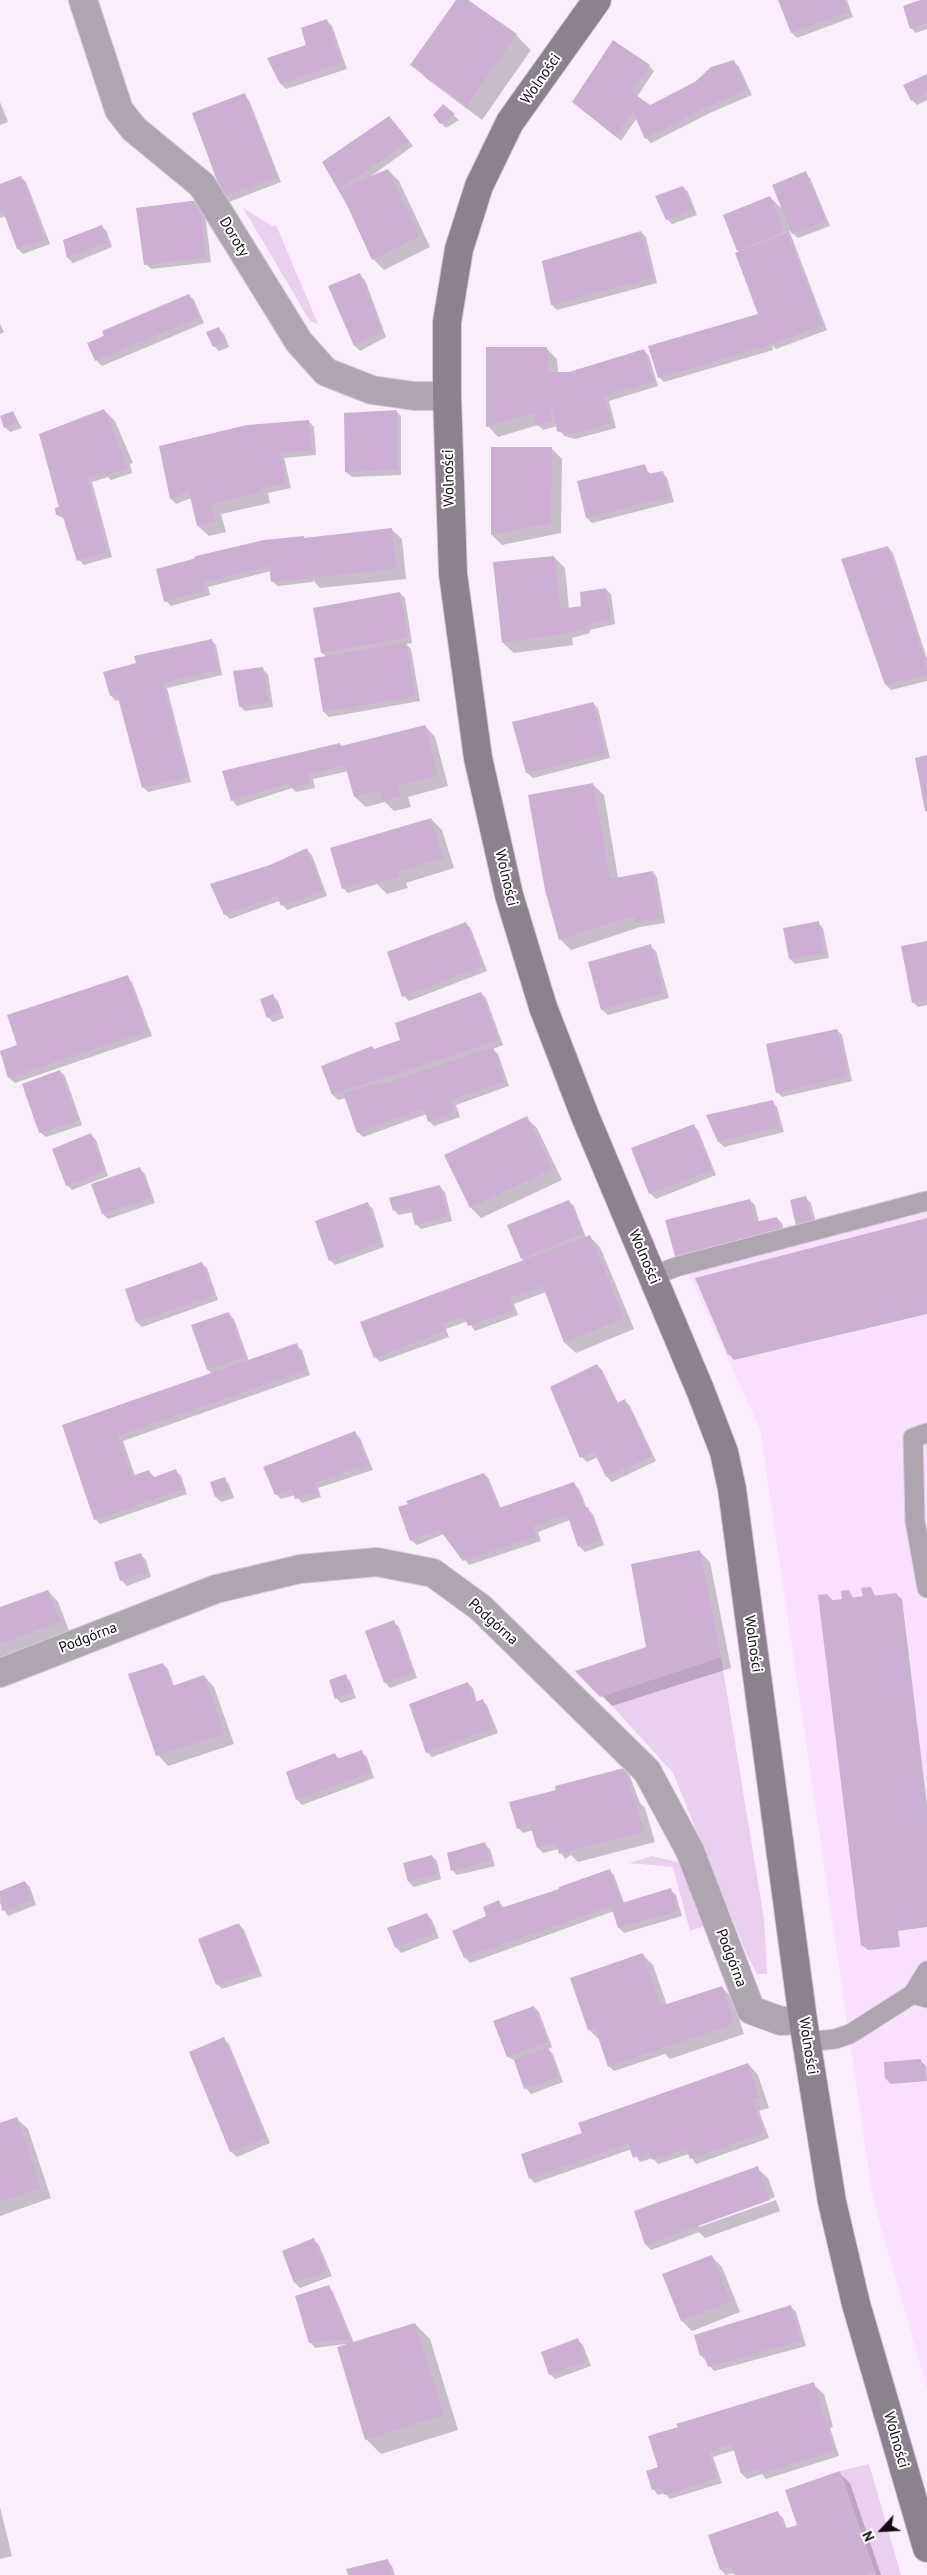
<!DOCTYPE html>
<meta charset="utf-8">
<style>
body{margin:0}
#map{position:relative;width:927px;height:2575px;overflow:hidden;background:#faeefd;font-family:"PT Sans",sans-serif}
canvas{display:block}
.north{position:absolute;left:857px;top:2505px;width:50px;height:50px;-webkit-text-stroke:4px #fff;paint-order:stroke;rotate:245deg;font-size:14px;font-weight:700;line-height:20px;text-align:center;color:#100a12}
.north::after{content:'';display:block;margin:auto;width:18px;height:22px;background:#100a12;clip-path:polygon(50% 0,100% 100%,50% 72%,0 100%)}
</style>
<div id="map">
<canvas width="927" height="2575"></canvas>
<div class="north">N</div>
</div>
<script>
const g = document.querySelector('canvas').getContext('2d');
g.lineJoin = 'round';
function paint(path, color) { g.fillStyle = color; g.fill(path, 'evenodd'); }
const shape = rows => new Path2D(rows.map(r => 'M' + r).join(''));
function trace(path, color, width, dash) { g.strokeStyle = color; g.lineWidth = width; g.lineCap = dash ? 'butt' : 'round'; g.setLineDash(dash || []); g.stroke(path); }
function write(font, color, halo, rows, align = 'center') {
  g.font = font + ' "PT Sans",sans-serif'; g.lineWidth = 4; g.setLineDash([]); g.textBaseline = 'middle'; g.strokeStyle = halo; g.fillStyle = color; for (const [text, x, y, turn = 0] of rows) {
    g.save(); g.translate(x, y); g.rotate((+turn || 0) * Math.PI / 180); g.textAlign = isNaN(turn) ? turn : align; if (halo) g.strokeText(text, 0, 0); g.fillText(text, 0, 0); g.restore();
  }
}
paint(shape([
 [927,1210,927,2388,873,2199,760,1429,687,1270]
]), '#f9e0ff');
paint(shape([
 [243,208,274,227,276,225,318,324,310,321],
 [721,1657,764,1919,767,1974,757,1974,747,1955,673,1773,603,1696],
 [652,1856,686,1864,707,1925,690,1931,673,1867,629,1863],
 [869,2464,901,2575,876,2575,840,2471]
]), '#eacff0');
paint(shape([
 [457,0,465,0,516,35,531,50,482,120,427,79,412,64],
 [780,0,847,0,853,17,797,38,792,33],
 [924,0,927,0,927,29,916,33,911,28],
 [327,21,332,26,347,69,286,89,281,84],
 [733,61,739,67,752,95,712,112,651,143,646,138,637,118,621,141,573,102,649,66,654,71,637,97,650,106],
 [927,75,927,100,917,105,912,100],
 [244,95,249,100,281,182,229,202,224,196],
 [0,102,8,122,0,125],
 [443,106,459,120,446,128,441,123],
 [394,122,413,146,371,176,388,170,399,181,430,247,384,270,373,259,340,190,324,162],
 [805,173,810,178,830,226,798,238,789,230,827,330,776,349,772,345,773,350,664,382,659,377,760,315,738,250,770,197,784,211],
 [21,177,26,182,50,244,23,254,18,249,6,216,0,218,0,185],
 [683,187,688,192,697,215,672,224,667,219],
 [204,206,211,262,151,269,146,264,138,209],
 [102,226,107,232,112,247,73,263,68,258],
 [641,232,646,237,657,283,557,310,552,305,544,262],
 [360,275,365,280,386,337,360,351,355,346,330,287],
 [189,295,194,300,204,323,102,366,97,361,89,343],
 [0,324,4,332,0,334],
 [219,329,224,334,229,347,219,351,214,346],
 [546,348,557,359,558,373,570,373,644,350,649,356,658,386,609,401,616,428,575,439,564,436,557,426,543,430,538,425,498,437,488,426],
 [104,410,115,421,133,463,130,464,132,473,111,480,108,477,92,482,112,557,84,565,79,560,65,519,57,515],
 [396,411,401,416,401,475,352,477,346,472],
 [13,413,22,428,10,432,5,427],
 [309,422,314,427,316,455,284,458,291,488,268,493,270,503,221,514,226,532,209,536,198,526,191,498,176,504,171,499,160,447],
 [551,448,562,459,561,533,502,545,492,535],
 [644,466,651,475,662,472,667,478,674,502,592,523,587,518],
 [391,529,402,539,406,579,320,588,313,580,313,582,278,586,272,581,271,571,208,587,210,595,171,606,166,601,158,570,303,537,306,539],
 [888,547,893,553,927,659,927,681,891,690,886,685],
 [554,557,565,568,569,609,583,607,606,589,611,594,615,624,590,630,590,633,572,638,573,645,514,653,503,643],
 [400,593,405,598,412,643,406,644,411,649,420,701,329,717,324,712,327,657,322,653],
 [211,640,216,645,222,675,167,688,191,782,148,792,143,787,120,700,116,701,111,696,104,672,138,664],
 [262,669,268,674,273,707,245,711,240,706],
 [593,703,598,708,610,758,533,778,527,773],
 [425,726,435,737,448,786,408,797,411,807,394,811,385,802,366,807,355,797,349,771,313,779,315,788,296,792,292,788,237,806,232,800,342,747],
 [593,785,604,795,618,878,652,872,657,877,665,923,640,927,571,950,561,940,546,890],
 [431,819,442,830,454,868,406,883,408,888,387,894,377,884,348,893,343,888],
 [307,850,312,855,327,896,287,910,279,901,230,919,225,914],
 [466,923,471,929,487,971,409,1001,404,996],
 [818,923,823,928,829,958,795,964,790,959],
 [927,942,927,1005,918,1007,913,1002],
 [650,946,656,951,669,998,608,1015,602,1010,590,963],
 [127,977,132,982,152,1036,15,1083,9,1078,0,1052,19,1045],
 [481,993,486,998,503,1045,493,1049,498,1054,509,1086,456,1105,460,1117,434,1126,429,1121,427,1114,363,1137,358,1132,346,1098,338,1100,333,1095,322,1067,402,1040],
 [273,996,278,1001,284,1018,273,1022,268,1017],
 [837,1030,842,1035,852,1081,782,1097,777,1092],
 [59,1071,65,1076,82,1125,46,1137,40,1132],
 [772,1101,777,1107,784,1132,724,1147,719,1142],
 [526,1118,537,1128,562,1180,481,1218,471,1208],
 [693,1125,698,1130,716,1175,656,1199,651,1194,633,1149],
 [91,1135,96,1140,108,1176,72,1190,67,1185],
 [140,1169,145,1174,155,1203,108,1219,103,1214],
 [440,1187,445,1192,452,1221,421,1229,416,1224,413,1212,399,1215,394,1210],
 [806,1198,811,1203,818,1231,803,1235],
 [750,1200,755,1205,759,1222,777,1218,782,1223,786,1239,682,1265],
 [568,1201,574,1206,586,1238,590,1237,600,1247,634,1329,576,1353,565,1343,546,1292,514,1304,518,1315,475,1331,468,1321,446,1329,449,1337,380,1362,375,1357,525,1262,522,1259],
 [368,1204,373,1209,384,1247,335,1265,330,1260],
 [927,1219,927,1314,734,1360,729,1354],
 [201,1263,207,1268,218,1300,142,1327,137,1322,126,1290],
 [229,1314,234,1319,249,1361,296,1345,302,1350,310,1375,123,1441,135,1476,149,1471,155,1478,176,1471,181,1476,187,1494,100,1524,95,1519,64,1425,212,1374,208,1370],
 [597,1365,602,1370,618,1403,625,1401,630,1406,656,1461,612,1482,607,1477,598,1457,587,1462,582,1457],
 [355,1433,360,1438,373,1470,318,1488,321,1497,302,1503,295,1495,281,1499,276,1494],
 [484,1474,489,1479,501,1509,574,1484,579,1489,587,1509,593,1514,604,1545,585,1552,580,1547,570,1520,538,1532,541,1541,469,1565,444,1534,417,1545,411,1540],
 [224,1479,229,1484,234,1498,221,1502,216,1497],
 [699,1551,710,1562,731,1668,612,1706,577,1671,647,1648],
 [141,1555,146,1560,151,1577,127,1586,121,1580],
 [871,1588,876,1597,896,1594,902,1599,927,1805,927,1927,898,1931,900,1947,868,1950,862,1945,828,1595,833,1601,843,1600,849,1591,854,1599,864,1597],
 [48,1591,58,1602,70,1633,0,1658,0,1608],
 [394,1622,399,1627,417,1678,390,1688,385,1682],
 [163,1664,168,1669,174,1686,204,1676,214,1687,234,1744,168,1766,158,1755],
 [345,1676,350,1681,356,1698,341,1703,336,1698],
 [467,1683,473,1688,477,1702,482,1700,487,1705,498,1733,432,1757,427,1752],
 [361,1752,367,1757,374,1778,302,1805,297,1799,335,1755,340,1759],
 [624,1769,629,1774,640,1803,645,1808,655,1842,578,1862,571,1855,565,1859,559,1849,543,1853,538,1848,533,1830,523,1833,518,1828,557,1791],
 [484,1844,490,1849,495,1866,457,1875,452,1870],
 [432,1856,437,1861,441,1879,414,1887,409,1882],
 [609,1870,614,1875,624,1903,671,1890,676,1895,682,1916,624,1933,619,1928,614,1911,470,1963,465,1957,488,1917,499,1902,504,1908,560,1890],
 [25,1882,30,1887,36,1905,8,1916,0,1903,0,1892],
 [427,1915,432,1920,439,1938,401,1953,396,1947],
 [239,1925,244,1930,262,1976,222,1989,217,1984],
 [642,1954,653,1965,667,2005,722,1987,732,1998,744,2034,670,2059,665,2054,614,2071,609,2066,600,2040,589,2030,571,1979],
 [534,2007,539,2012,552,2047,548,2049,553,2054,563,2082,531,2094,526,2088,516,2061,508,2057,494,2022],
 [224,2039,229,2044,270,2143,237,2157,231,2152,190,2052],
 [921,2061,926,2066,927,2081,891,2084,886,2079],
 [748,2064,758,2075,769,2108,759,2111,769,2138,696,2164,689,2154,658,2164,653,2158,640,2162,632,2149,535,2183,530,2178,583,2134],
 [17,2119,28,2129,51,2198,0,2216,0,2124],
 [757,2168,768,2178,775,2197,699,2225,699,2227,776,2200,780,2211,705,2238,699,2232,651,2250,646,2245,635,2212],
 [314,2240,319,2245,332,2276,300,2288,295,2283,283,2252],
 [711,2256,722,2267,740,2312,692,2331,682,2321,663,2275],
 [328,2287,333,2292,354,2343,415,2324,430,2339,458,2430,381,2454,366,2439,346,2344,315,2348,310,2342],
 [791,2307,796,2312,806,2346,714,2371,701,2355],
 [578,2340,583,2345,591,2366,555,2379,550,2374],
 [813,2384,824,2394,833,2427,830,2428,839,2456,766,2479,762,2474,747,2479,742,2474,735,2450,713,2457,722,2483,670,2499,665,2493,658,2495,653,2489,659,2468],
 [839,2473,850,2483,881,2575,735,2575,734,2573,726,2575,721,2570,778,2513,783,2518,787,2529,798,2525],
 [0,2507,12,2556,0,2559],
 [387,2560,392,2566,395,2575,349,2575]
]), '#0003');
paint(shape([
 [456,0,468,0,517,34,467,106,410,65],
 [778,0,844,0,849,12,791,33],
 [920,0,927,0,927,23,910,29,903,6],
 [327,19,342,63,280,84,267,58,306,45,301,28],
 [613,40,650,65,632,92,650,105,695,82,711,67,734,60,747,90,706,107,645,139,633,112,615,136,572,102],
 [927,74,927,93,911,101,903,85],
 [245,93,277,177,223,197,192,113],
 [443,104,455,114,440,124,433,115],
 [389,116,409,141,339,190,388,169,420,236,372,260,347,205,322,162],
 [806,171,826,221,792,234,772,185],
 [21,176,45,239,17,249,3,211,0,212,0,184],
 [683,186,693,209,666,220,655,196],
 [770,196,784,232,737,251,723,215],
 [199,200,206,257,144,265,136,208],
 [102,225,108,242,67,258,63,240],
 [641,231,653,278,551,305,542,261],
 [787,233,823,325,770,345,761,321,769,345,658,378,648,346,758,314,735,253],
 [360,273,382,332,354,346,328,286],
 [189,294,200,317,95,361,87,343,104,336,102,331],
 [219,327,225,342,213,347,206,332],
 [486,347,547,347,549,372,569,372,644,349,654,381,604,396,612,423,569,435,557,431,552,408,550,409,553,421,537,426,533,413,486,427],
 [104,409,128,468,105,476,104,472,88,477,107,552,77,561,62,514,56,515,55,508,59,507,39,434],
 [397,410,397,470,345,472,344,413],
 [13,411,18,422,4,428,0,416],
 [309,420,312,450,280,453,286,483,260,489,261,493,211,504,216,521,197,526,189,492,170,499,159,446,247,425],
 [491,447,552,447,551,523,491,535],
 [645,464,648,474,663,471,669,497,586,518,577,481],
 [392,528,396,569,271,582,269,566,204,582,205,590,164,602,156,569,193,559,196,556,264,540,304,536,304,538],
 [888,546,927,668,927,675,885,685,841,559],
 [554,556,561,609,581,606,580,592,606,588,611,619,585,625,585,629,563,634,502,643,493,562],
 [400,592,408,638,321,653,313,608],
 [212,639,218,670,163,683,187,777,142,788,117,694,110,696,103,672,136,663,134,656],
 [406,642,416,696,323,712,314,658],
 [263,667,269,702,239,707,233,671],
 [593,702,606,753,526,773,512,722],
 [425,725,438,776,398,786,401,796,382,801,380,791,354,797,345,765,309,774,310,783,290,788,288,783,231,801,222,771,340,743,341,746],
 [927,755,927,811,925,811,915,758],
 [593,783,610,879,653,871,661,918,635,923,633,916,559,940,545,890,528,795],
 [431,818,444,858,397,872,398,877,376,884,374,879,342,889,330,848],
 [307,848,322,891,281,906,277,896,224,915,210,884,270,865],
 [819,921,824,953,789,959,783,928],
 [466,922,482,966,402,997,387,952],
 [927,941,927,1000,912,1003,901,946],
 [651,944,664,993,601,1010,588,962],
 [128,975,148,1031,8,1078,0,1051,17,1045,7,1015],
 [481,992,499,1040,332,1095,321,1066,372,1046,374,1049,400,1040,395,1023],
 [273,994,280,1013,267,1018,260,999],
 [837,1029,848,1076,776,1093,766,1044],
 [493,1047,505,1081,451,1100,455,1112,428,1122,424,1108,357,1133,343,1093,376,1083,378,1086],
 [60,1070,78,1120,39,1133,22,1084],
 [773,1100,779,1127,718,1142,706,1115],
 [527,1116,552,1169,470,1208,444,1155],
 [694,1124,712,1170,649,1194,631,1148],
 [91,1133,104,1171,66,1186,52,1149],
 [140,1167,151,1198,102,1214,91,1184],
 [440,1185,448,1216,415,1225,410,1206,393,1211,389,1198],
 [806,1196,814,1226,797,1230,790,1200],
 [750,1199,755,1222,777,1217,781,1234,676,1260,665,1220],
 [569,1200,583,1234,521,1259,507,1225],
 [368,1202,380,1242,329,1261,315,1221],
 [927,1218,927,1308,728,1355,695,1278],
 [590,1235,624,1318,564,1343,543,1286,510,1298,514,1310,468,1326,464,1316,442,1324,445,1331,374,1358,360,1322],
 [202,1262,214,1295,136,1322,125,1289],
 [229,1312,245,1357,207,1370,191,1325],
 [297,1343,306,1370,118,1436,132,1476,149,1470,152,1478,176,1469,183,1489,94,1520,62,1425],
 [597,1364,617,1403,625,1399,652,1456,606,1477,594,1452,580,1458,550,1387],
 [355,1431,369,1464,314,1483,317,1492,295,1499,292,1489,275,1495,263,1467],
 [484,1473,499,1508,574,1482,585,1508,588,1507,600,1540,578,1547,567,1514,533,1527,537,1536,463,1561,439,1529,410,1541,398,1507,408,1504,406,1501],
 [225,1477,229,1493,215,1497,210,1482],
 [700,1550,721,1657,600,1697,575,1671,646,1647,631,1564],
 [141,1553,147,1572,120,1581,114,1562],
 [871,1587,872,1596,897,1593,927,1837,927,1922,894,1926,896,1942,861,1946,818,1595,828,1594,829,1601,842,1599,841,1591,849,1590,850,1598,863,1596,861,1588],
 [48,1590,60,1622,0,1644,0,1607],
 [394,1620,413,1673,384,1683,365,1631],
 [163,1663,172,1686,204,1675,225,1734,156,1756,128,1674],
 [346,1674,352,1693,335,1699,329,1680],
 [468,1682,475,1702,483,1699,494,1728,426,1753,409,1704],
 [362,1750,370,1773,296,1800,286,1772,335,1753,337,1759],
 [624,1768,645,1832,559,1854,556,1843,537,1848,530,1825,517,1829,509,1802,556,1790,555,1786],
 [485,1842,490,1861,451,1871,447,1853],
 [432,1855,437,1874,408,1882,403,1863],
 [610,1869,622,1903,671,1888,678,1911,618,1928,611,1906,464,1958,452,1931,486,1916,483,1907,499,1900,501,1908,559,1889,559,1887],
 [25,1881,32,1900,2,1911,0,1891],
 [427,1913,435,1933,395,1948,387,1928],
 [239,1923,258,1971,216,1985,198,1939],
 [643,1953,661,2006,722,1986,734,2024,608,2067,595,2028,588,2030,570,1978],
 [534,2006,548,2042,507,2057,493,2021],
 [224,2037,266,2138,230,2152,189,2052],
 [548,2047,559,2077,524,2089,514,2060],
 [921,2059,922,2077,885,2079,884,2062],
 [748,2063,759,2097,752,2100,764,2133,690,2159,686,2148,652,2160,649,2152,633,2158,628,2143,529,2179,521,2154,582,2133,578,2123],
 [17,2117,41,2188,0,2202,0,2123],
 [758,2166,770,2200,645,2245,634,2211],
 [314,2238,327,2271,294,2283,282,2251],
 [712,2255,731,2302,681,2321,662,2274],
 [329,2285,350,2339,309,2343,295,2296],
 [791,2305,801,2341,708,2367,704,2355,700,2356,694,2335],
 [415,2323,444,2415,365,2440,337,2347],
 [578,2338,586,2361,549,2375,541,2352],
 [814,2382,834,2451,760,2474,759,2469,741,2474,732,2444,709,2452,717,2478,664,2495,661,2487,652,2490,646,2471,658,2467,648,2436,678,2427,676,2424],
 [840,2471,874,2572,866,2575,734,2575,731,2567,720,2570,708,2535,778,2511,784,2529,797,2525,785,2490],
 [388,2559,392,2575,348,2575,346,2569]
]), '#cdafd3');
const lane = shape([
 [652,1276,679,1266,927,1201],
 [927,1433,913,1438,915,1521,927,1588],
 [927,1971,913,1994,927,1998],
 [807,2042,835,2039,850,2034,913,1994]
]);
const street = shape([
 [83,0,119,110,134,129,202,185,299,342,326,372,372,390,414,396,447,396],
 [0,1673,216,1589,300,1569,377,1562,433,1573,481,1608,647,1771,690,1851,751,2010,781,2021,803,2020]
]);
const secondary = shape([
 [597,0,510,122,479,186,459,249,447,322,447,396,453,574,478,758,509,895,543,1007,585,1116,701,1392,724,1452,732,1489,803,2020,832,2202,856,2304,927,2548]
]);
trace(lane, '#d5cad7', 21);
trace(street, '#d5cad7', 30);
trace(secondary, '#d5cad7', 30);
trace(lane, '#aea5b0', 19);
trace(street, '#aea5b0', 28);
trace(secondary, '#8d808f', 28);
write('15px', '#100a12', '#fff', [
 ["Wolności",541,79,-55],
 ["Doroty",234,237,59],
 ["Wolności",449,478,-91],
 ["Wolności",506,878,77],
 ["Wolności",644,1257,67],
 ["Podgórna",493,1622,42],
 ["Podgórna",88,1638,-21],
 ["Wolności",753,1644,82],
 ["Podgórna",731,1958,69],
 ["Wolności",808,2046,81],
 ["Wolności",896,2440,74]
]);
</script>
